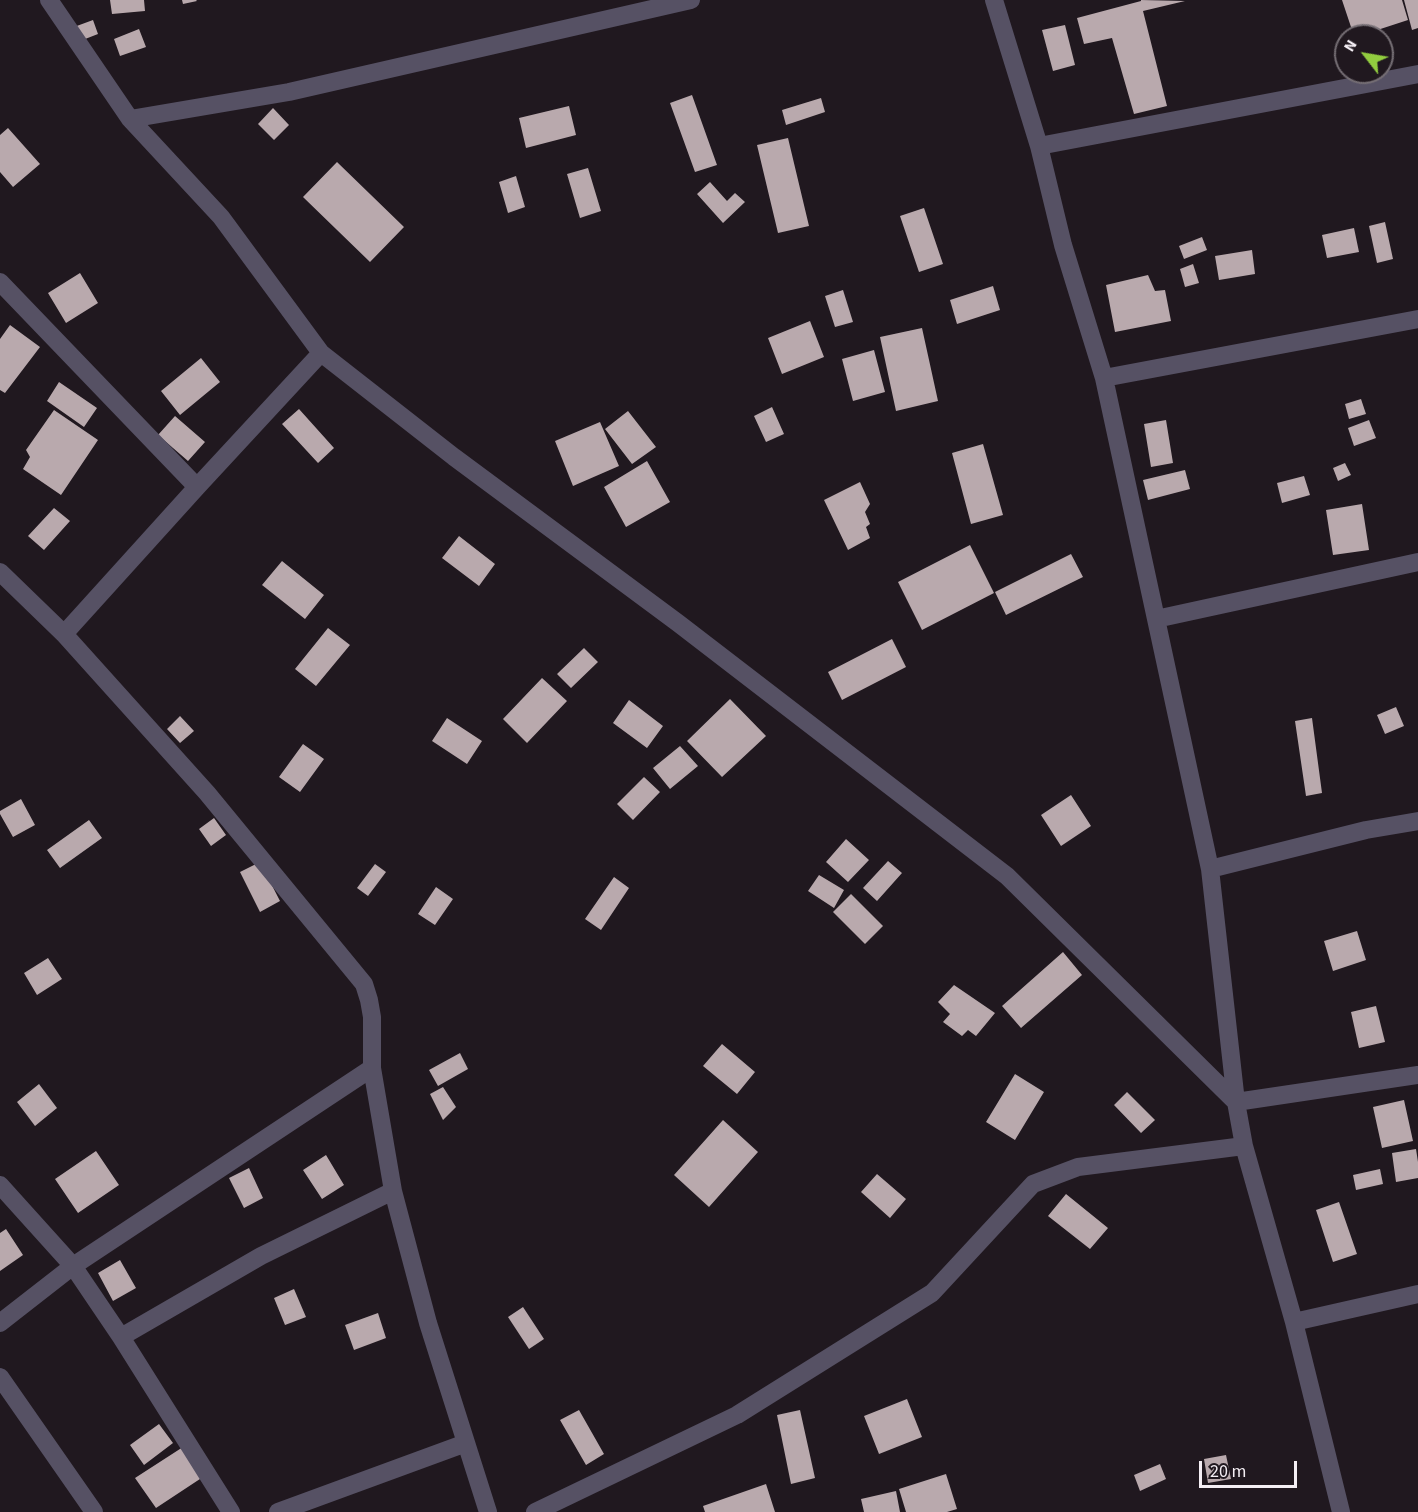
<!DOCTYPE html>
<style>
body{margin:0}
#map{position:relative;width:1418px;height:1512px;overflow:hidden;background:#20181f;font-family:"Source Sans 3",sans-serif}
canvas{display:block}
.north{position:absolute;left:1334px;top:24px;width:60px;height:60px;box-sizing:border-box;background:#20181f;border:2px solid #756e74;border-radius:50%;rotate:301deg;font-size:16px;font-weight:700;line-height:24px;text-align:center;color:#f4eef4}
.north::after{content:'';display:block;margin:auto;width:21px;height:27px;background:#92cd3f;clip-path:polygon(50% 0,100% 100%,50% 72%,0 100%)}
.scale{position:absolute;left:1199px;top:1461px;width:98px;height:27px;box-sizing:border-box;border:3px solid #f4eef4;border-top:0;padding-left:8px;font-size:18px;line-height:21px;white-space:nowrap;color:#f4eef4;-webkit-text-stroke:4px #20181f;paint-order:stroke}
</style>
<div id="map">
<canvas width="1418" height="1512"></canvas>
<div class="north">N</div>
<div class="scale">20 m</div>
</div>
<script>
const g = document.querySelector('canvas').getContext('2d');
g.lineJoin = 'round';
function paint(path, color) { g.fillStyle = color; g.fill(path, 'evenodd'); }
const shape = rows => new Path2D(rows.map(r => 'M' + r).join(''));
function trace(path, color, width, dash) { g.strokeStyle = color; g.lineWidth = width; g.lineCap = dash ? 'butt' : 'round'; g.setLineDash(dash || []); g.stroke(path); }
paint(shape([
 [110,0,144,0,145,11,112,14],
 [182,0,196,0,197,1,183,4],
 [1141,0,1185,1,1143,11,1167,106,1134,114,1112,38,1084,44,1077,18,1141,1],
 [1342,0,1402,0,1408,20,1359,36,1354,36],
 [1404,0,1418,0,1418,28,1412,30],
 [93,20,98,34,80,41,74,27],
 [1065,25,1075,65,1053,71,1042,30],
 [139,29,146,47,120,56,114,39],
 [692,95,717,165,695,172,670,103],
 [821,98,825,112,786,125,782,110],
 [569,106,576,135,526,148,519,118],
 [273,108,289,125,274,140,258,124],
 [8,128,40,164,13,187,0,172,0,135],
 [788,138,809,226,778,233,757,145],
 [337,162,404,227,370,262,303,197],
 [588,168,601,211,580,218,567,174],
 [516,176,525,207,508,213,499,182],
 [710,182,727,201,735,193,745,202,723,223,697,194],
 [924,208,943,264,919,272,900,216],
 [1385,222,1393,259,1377,263,1369,226],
 [1354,228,1359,252,1327,258,1322,235],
 [1202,237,1207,250,1184,259,1179,246],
 [1252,250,1255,274,1219,280,1215,256],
 [1193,264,1199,283,1185,287,1180,269],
 [80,273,98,303,66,323,48,293],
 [1148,275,1155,291,1165,290,1171,321,1115,332,1106,285],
 [993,286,1000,310,957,324,950,300],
 [843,290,853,322,835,327,825,296],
 [810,321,824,357,782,374,768,338],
 [10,325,40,347,5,393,0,390,0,339],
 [922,328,938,401,896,411,880,337],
 [874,350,885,392,853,401,842,359],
 [201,358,220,382,180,415,161,391],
 [59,382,97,408,84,427,47,401],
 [1361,399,1366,414,1349,419,1345,404],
 [772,407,784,434,766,442,754,416],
 [299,409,334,448,318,463,282,424],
 [54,410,98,440,61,495,23,469,30,457,26,450],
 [628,411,656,447,632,464,605,429],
 [175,416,205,442,188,461,158,435],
 [1166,420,1173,463,1151,467,1144,424],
 [1369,420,1376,438,1354,446,1348,428],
 [600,422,619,466,573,486,555,441],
 [983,444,1003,515,971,524,952,453],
 [647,461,670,502,626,527,604,487],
 [1345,463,1351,475,1338,481,1333,468],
 [1185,470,1190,489,1148,500,1143,480],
 [1304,476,1310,495,1282,503,1277,483],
 [860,482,870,504,865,512,870,524,866,527,870,538,848,550,824,500],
 [1362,504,1369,550,1333,555,1326,510],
 [54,508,70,521,44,550,28,536],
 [459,536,495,564,479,586,442,558],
 [970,545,994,593,922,630,898,582],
 [1071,554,1083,577,1006,615,995,592],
 [282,561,324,595,305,619,262,585],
 [328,628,350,645,316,686,295,669],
 [892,639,906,667,842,700,828,672],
 [584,648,598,662,571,688,557,674],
 [542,678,567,701,527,743,503,719],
 [730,699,766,736,722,777,687,741],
 [629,700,663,726,647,748,613,723],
 [1396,707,1404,726,1385,734,1377,715],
 [180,716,194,731,180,743,167,729],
 [447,718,482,741,467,764,432,741],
 [1312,718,1322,793,1306,796,1295,721],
 [303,744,324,759,300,792,279,777],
 [680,746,698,766,670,789,653,768],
 [644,777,660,792,633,820,617,804],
 [1071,795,1091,826,1061,846,1041,815],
 [21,799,35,825,13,837,0,814,0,811],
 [214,818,226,835,211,846,199,829],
 [89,820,102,838,60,868,47,850],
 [846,839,869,860,848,882,826,862],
 [888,861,902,873,877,901,863,888],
 [260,862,280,901,260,912,240,872],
 [375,864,386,872,368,896,357,888],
 [819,875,844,890,834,908,808,891],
 [614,877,629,888,601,930,585,919],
 [436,887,453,899,435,925,418,914],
 [851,894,883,926,865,944,833,912],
 [1357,931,1366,960,1333,971,1324,941],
 [1063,952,1082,975,1021,1028,1002,1006],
 [48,958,62,979,37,995,24,973],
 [954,985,995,1013,976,1036,968,1030,962,1036,943,1022,950,1014,938,1002],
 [1376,1006,1385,1042,1359,1048,1351,1012],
 [722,1044,755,1072,737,1094,703,1066],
 [460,1053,468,1069,438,1086,429,1070],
 [1015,1074,1044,1092,1015,1140,986,1122],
 [39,1084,57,1108,35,1126,17,1102],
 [443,1087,456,1107,443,1120,430,1094],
 [1127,1092,1155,1120,1141,1133,1114,1105],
 [1404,1100,1413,1141,1382,1148,1373,1107],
 [723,1120,758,1152,709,1207,674,1175],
 [1416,1149,1418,1162,1418,1178,1396,1182,1392,1153],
 [96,1151,119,1185,78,1213,55,1179],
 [326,1155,344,1185,322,1199,303,1170],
 [249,1168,263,1198,244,1208,229,1178],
 [1380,1169,1383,1184,1356,1190,1353,1175],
 [877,1174,906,1199,890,1218,861,1192],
 [1066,1194,1108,1228,1090,1249,1048,1216],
 [1339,1202,1357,1254,1333,1262,1316,1210],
 [6,1229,23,1255,0,1271,0,1233],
 [120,1260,136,1288,113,1301,98,1273],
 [294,1289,306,1317,285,1325,274,1298],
 [523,1307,544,1339,529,1349,508,1317],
 [378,1313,386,1338,354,1350,345,1325],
 [907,1399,922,1437,879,1454,864,1416],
 [579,1410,604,1454,586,1465,560,1420],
 [800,1410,815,1478,791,1484,777,1415],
 [159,1424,173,1443,144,1465,130,1445],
 [183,1447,203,1477,156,1508,135,1478],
 [1226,1455,1231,1479,1208,1483,1204,1459],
 [1160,1464,1166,1479,1140,1491,1134,1475],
 [946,1474,957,1509,947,1512,906,1512,899,1489],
 [766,1484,775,1512,705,1512,703,1506],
 [896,1491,900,1512,864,1512,861,1499]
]), '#b9a9ad');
trace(shape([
 [49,0,130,119,221,217,321,353,454,457,678,623,1007,876,1236,1102,1418,1075],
 [994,0,1039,146,1063,245,1104,378,1210,869,1236,1102,1244,1146,1294,1322,1341,1512],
 [130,119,289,92,691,0],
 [1039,146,1418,74],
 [0,282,197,487],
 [1104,378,1418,319],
 [0,572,64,634,207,793,364,984,369,1000,372,1017,372,1068,393,1191,428,1323,488,1512],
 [1156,619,1418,562],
 [64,634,197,487,321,353],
 [1210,869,1366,830,1418,821],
 [0,1185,73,1266,121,1337,231,1512],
 [1294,1322,1418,1294],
 [0,1323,73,1266,372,1068],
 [121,1337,261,1256,393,1191],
 [0,1377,94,1512],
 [278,1512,466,1443],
 [535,1512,737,1415,932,1293,1033,1184,1078,1167,1244,1146]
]), '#565164', 18);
</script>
